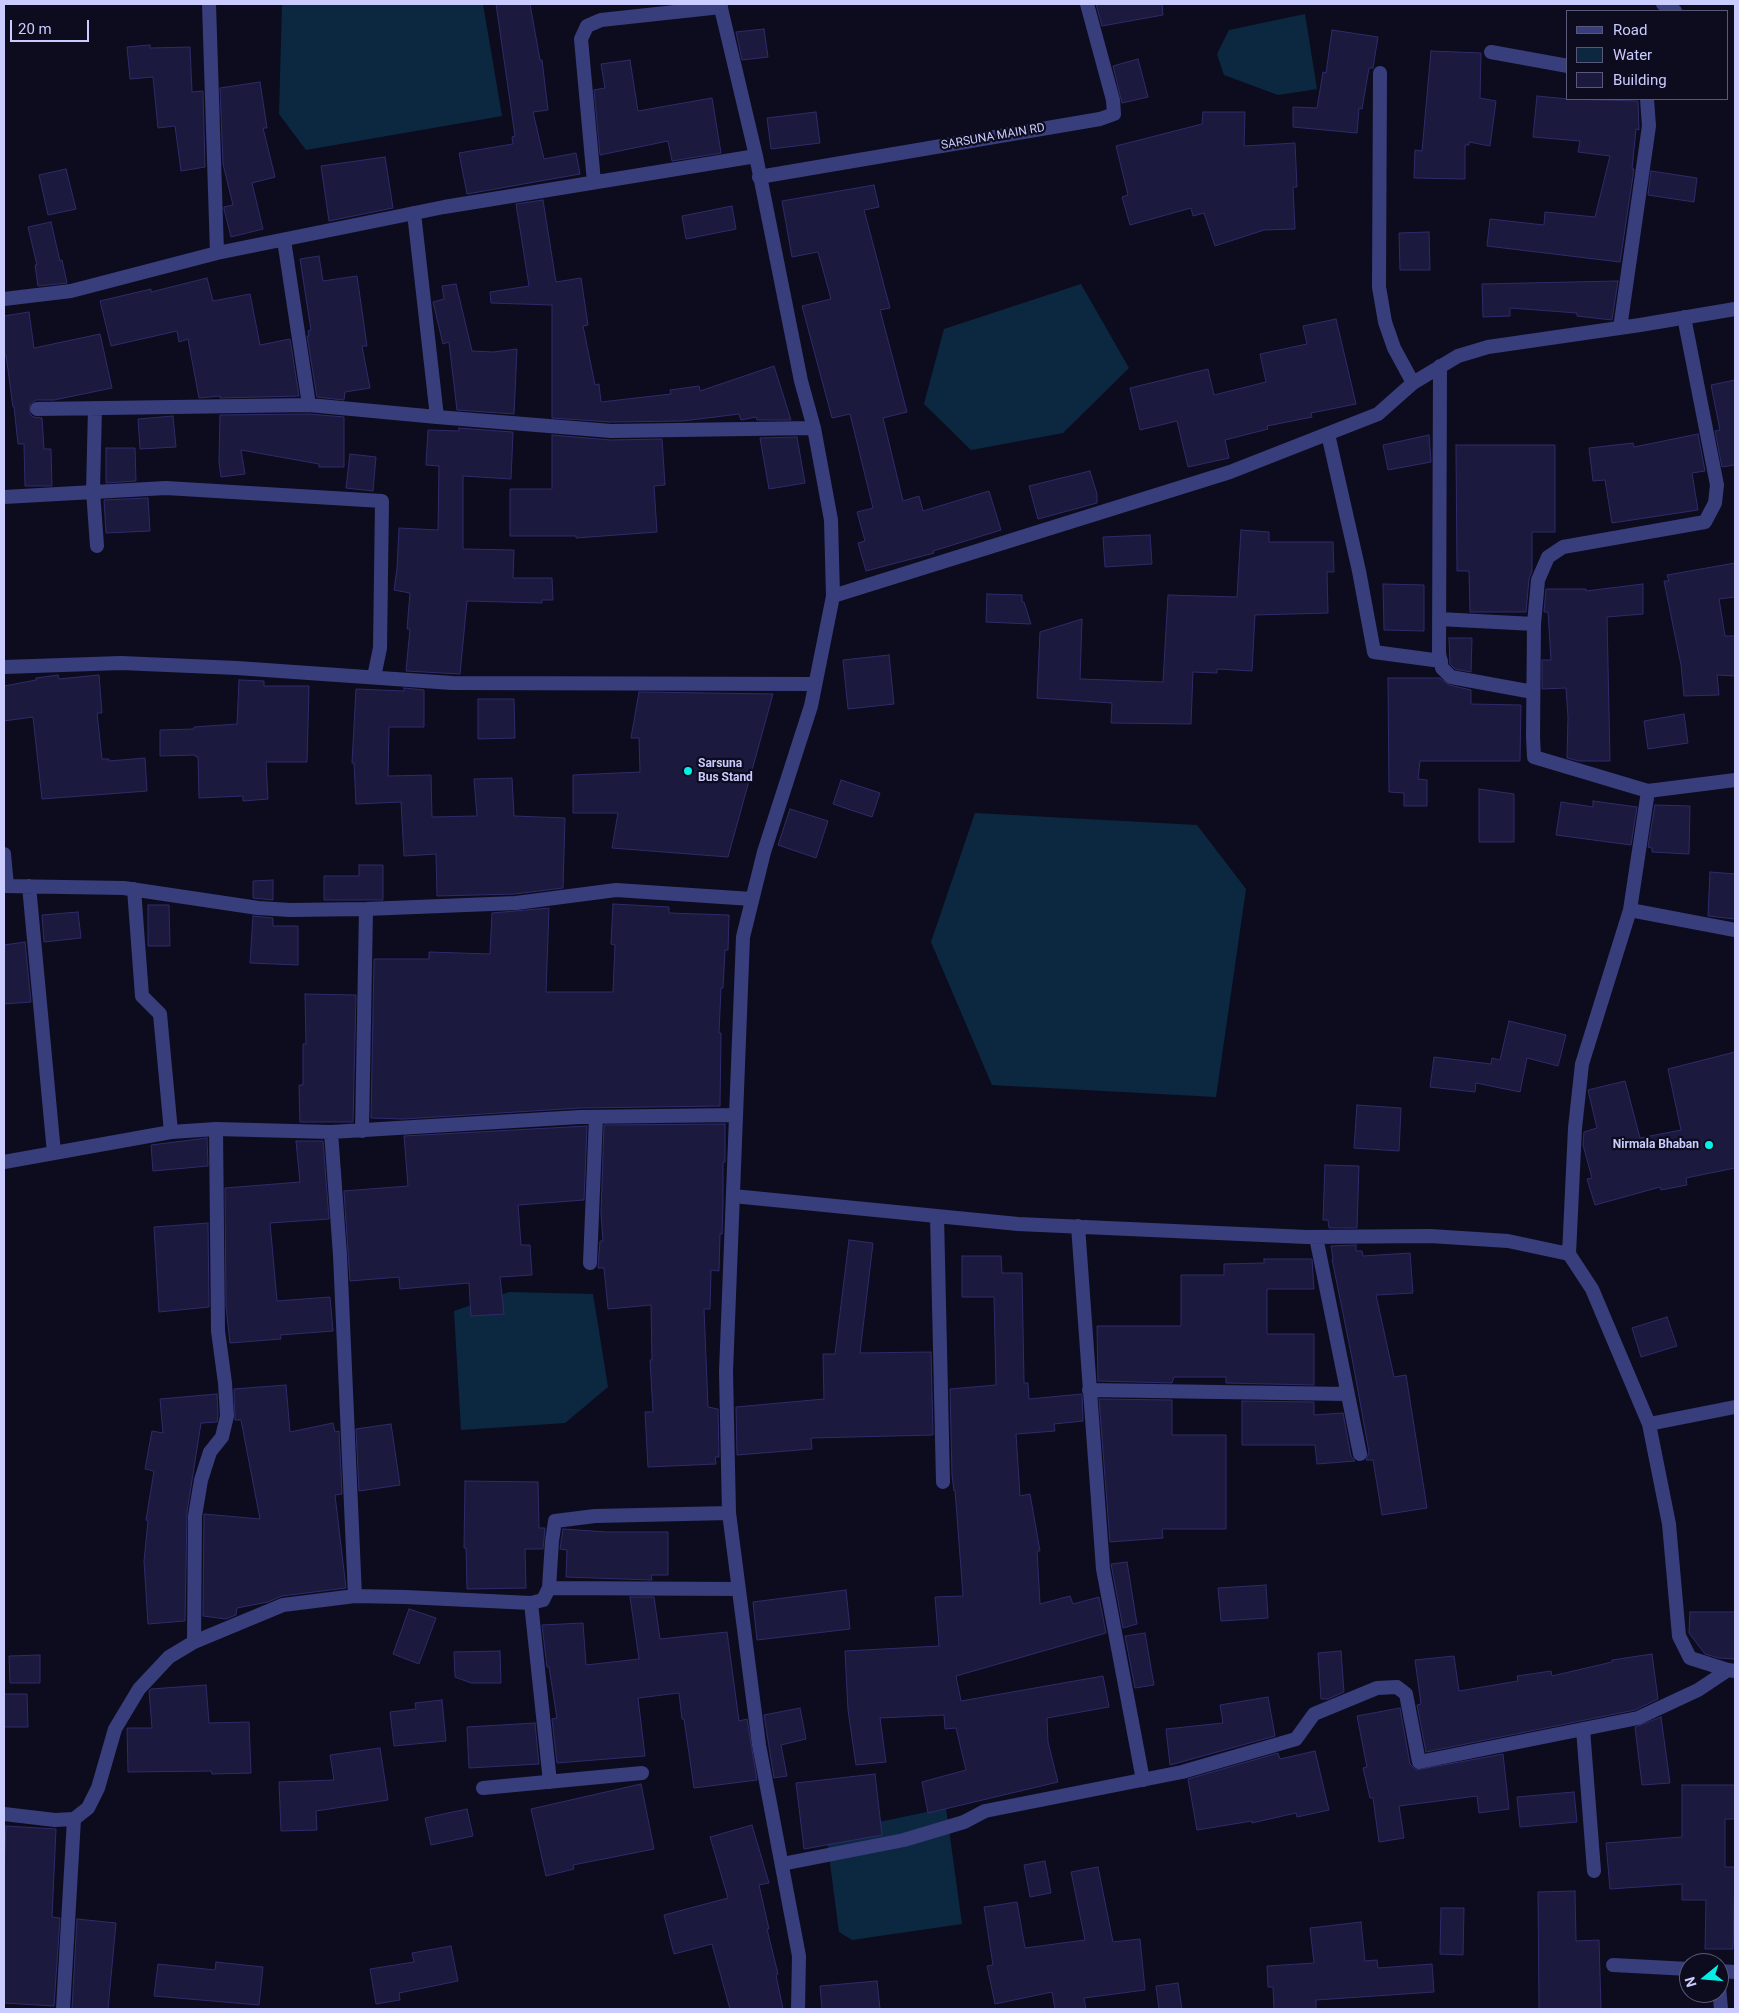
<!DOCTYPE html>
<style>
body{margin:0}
#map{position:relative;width:1739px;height:2013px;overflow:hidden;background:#0d0c1e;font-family:Roboto,sans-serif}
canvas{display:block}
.frame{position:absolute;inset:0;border:5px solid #cacbfe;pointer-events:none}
.legend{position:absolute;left:1566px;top:10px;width:162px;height:90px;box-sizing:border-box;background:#0d0c1e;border:1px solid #595878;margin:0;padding:6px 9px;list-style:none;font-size:15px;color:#cacbfe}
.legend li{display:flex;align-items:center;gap:10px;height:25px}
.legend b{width:25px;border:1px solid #595878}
.north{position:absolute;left:1679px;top:1953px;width:50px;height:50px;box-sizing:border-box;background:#0d0c1e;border:1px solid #595878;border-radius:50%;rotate:253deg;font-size:14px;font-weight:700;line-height:20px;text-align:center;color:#cacbfe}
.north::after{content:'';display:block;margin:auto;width:18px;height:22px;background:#04f0e7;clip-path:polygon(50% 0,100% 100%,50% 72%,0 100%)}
.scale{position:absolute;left:10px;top:20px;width:79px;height:22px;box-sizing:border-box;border:2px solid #cacbfe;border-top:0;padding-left:6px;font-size:15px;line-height:18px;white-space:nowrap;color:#cacbfe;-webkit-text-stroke:4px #0d0c1e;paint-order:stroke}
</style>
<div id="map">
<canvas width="1739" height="2013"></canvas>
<div class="frame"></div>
<ul class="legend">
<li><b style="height:6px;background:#383e7c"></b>Road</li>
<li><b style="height:14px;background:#0c2841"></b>Water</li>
<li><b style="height:14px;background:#1b193e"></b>Building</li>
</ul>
<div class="north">N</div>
<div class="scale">20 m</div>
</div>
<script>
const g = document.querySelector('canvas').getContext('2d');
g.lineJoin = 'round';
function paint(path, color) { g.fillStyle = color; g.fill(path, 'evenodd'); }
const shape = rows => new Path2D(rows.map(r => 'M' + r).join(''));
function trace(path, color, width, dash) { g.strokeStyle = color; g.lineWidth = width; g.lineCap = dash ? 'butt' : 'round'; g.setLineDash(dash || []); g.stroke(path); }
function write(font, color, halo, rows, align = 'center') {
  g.font = font + ' Roboto,sans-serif'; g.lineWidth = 4.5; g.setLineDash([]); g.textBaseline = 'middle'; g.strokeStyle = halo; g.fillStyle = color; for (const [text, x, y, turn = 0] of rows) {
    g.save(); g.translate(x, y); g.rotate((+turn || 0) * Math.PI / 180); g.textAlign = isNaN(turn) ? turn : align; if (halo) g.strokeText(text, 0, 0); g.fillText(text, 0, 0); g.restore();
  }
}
paint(shape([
 [282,4,483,4,502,116,306,150,279,114],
 [1305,14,1317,89,1278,95,1224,75,1217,54,1229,30],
 [1081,284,1129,368,1063,433,971,450,924,404,944,329],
 [975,813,1197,825,1246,889,1216,1097,992,1085,931,942],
 [509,1292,593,1294,608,1387,565,1423,461,1430,454,1311],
 [946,1808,962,1924,852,1940,839,1932,826,1833]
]), '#0c2841');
const building = shape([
 [496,4,530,4,540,60,542,60,548,110,533,112,544,159,576,153,580,174,467,194,459,153,513,144,512,137,515,136,496,4],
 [1096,4,1162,4,1163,15,1102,26,1096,4],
 [764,29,768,57,742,60,736,32,764,29],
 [1332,30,1378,37,1373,68,1369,68,1362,109,1359,108,1357,133,1293,127,1293,107,1317,108,1323,72,1326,73,1332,30],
 [150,45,150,48,190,47,192,92,203,91,205,167,181,171,175,126,158,128,153,77,130,79,127,47,150,45],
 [1431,51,1481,53,1480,98,1496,101,1490,146,1469,142,1469,145,1465,145,1465,179,1414,178,1415,150,1422,151,1431,51],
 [1138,59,1148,97,1122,103,1113,66,1138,59],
 [630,60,638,111,712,98,721,153,672,161,668,141,600,155,594,90,605,88,601,64,630,60],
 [260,82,267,128,263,128,275,177,252,183,263,229,231,237,224,209,224,207,233,205,223,164,220,88,260,82],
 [1537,96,1568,99,1638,101,1639,130,1636,129,1632,169,1634,169,1620,262,1487,246,1490,219,1544,225,1545,212,1595,217,1610,156,1578,152,1580,141,1533,137,1537,96],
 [816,112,820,143,771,149,767,118,816,112],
 [1203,112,1245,112,1244,146,1295,143,1297,187,1293,187,1295,229,1264,230,1215,246,1204,213,1193,216,1191,208,1130,225,1122,197,1128,195,1116,146,1202,124,1203,112],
 [385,157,393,208,329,221,321,166,385,157],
 [66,169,76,209,48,215,39,175,66,169],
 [1651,171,1697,178,1694,202,1648,195,1651,171],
 [874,185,879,207,864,210,890,308,880,310,907,412,883,418,903,501,919,496,923,511,989,491,1001,530,933,551,934,553,866,571,858,543,865,541,857,512,873,508,850,414,832,418,802,306,831,299,818,252,792,257,782,201,874,185],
 [543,200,556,282,581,278,588,325,583,326,595,385,599,384,601,402,671,394,670,390,699,386,700,391,774,366,791,420,757,420,756,417,741,420,739,414,683,421,611,422,552,418,552,305,491,303,490,292,529,286,516,204,543,200],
 [732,206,736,229,686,239,682,216,732,206],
 [51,222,60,261,62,260,67,283,38,286,35,265,37,265,28,227,51,222],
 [1429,232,1430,270,1400,270,1399,233,1429,232],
 [319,256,323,281,357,276,367,346,362,346,370,388,345,392,344,400,317,397,307,336,309,336,308,331,311,330,300,259,319,256],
 [207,278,213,301,250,294,260,345,290,339,299,396,220,398,220,396,199,398,188,339,179,342,177,331,111,346,100,301,151,289,151,292,207,278],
 [1618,281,1612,320,1577,316,1577,313,1510,308,1510,316,1483,317,1482,284,1618,281],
 [456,284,472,351,493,352,517,349,514,414,457,410,449,342,443,344,433,302,444,299,442,286,456,284],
 [29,312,34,348,100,334,112,388,54,400,36,400,30,404,30,414,33,417,42,418,44,449,51,449,52,486,25,486,24,444,18,444,14,407,13,407,6,355,4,355,4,316,29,312],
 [1336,319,1356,404,1311,413,1312,417,1267,426,1268,429,1225,440,1229,458,1188,467,1177,421,1140,430,1130,388,1208,369,1214,395,1266,382,1260,354,1307,344,1303,326,1336,319],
 [1735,380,1735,465,1722,467,1715,431,1720,430,1711,385,1735,380],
 [309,414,344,417,344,467,319,467,319,464,241,450,245,474,221,477,219,462,220,415,309,414],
 [173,416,176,447,140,449,138,419,173,416],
 [459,428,513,432,511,479,463,476,463,549,514,550,513,578,552,578,553,600,542,600,542,603,467,601,460,674,406,671,410,629,407,629,410,593,394,590,397,569,399,528,438,530,439,466,426,465,428,430,459,431,459,428],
 [1698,434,1705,471,1692,473,1698,510,1612,523,1605,480,1593,481,1589,448,1633,443,1634,447,1698,434],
 [552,435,610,440,662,439,665,485,654,486,657,532,576,538,576,536,510,536,510,489,552,489,552,435],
 [1429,435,1431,462,1388,470,1383,445,1429,435],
 [797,437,805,483,769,489,760,438,797,437],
 [1456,445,1555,445,1555,532,1532,532,1532,571,1529,579,1526,612,1470,612,1469,571,1457,571,1456,445],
 [106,448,135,448,136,481,106,483,106,448],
 [350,454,376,457,373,491,346,488,350,454],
 [1090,471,1097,494,1097,503,1038,519,1029,486,1090,471],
 [148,498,150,531,106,533,104,500,148,498],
 [1241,530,1269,532,1269,542,1333,542,1334,572,1327,572,1328,613,1255,615,1252,671,1217,669,1217,673,1193,672,1191,724,1111,723,1112,703,1037,698,1040,632,1082,619,1080,679,1163,682,1168,595,1237,597,1241,530],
 [1150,535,1152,564,1105,567,1103,537,1150,535],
 [1735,563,1735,597,1719,599,1725,636,1735,636,1735,676,1717,675,1719,695,1684,696,1681,665,1664,581,1669,581,1667,575,1735,563],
 [1383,584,1424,585,1424,631,1384,630,1383,584],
 [1643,584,1643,614,1607,617,1610,761,1579,761,1567,758,1568,717,1566,688,1542,689,1542,660,1551,660,1548,612,1544,612,1546,589,1586,589,1586,591,1643,584],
 [987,594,1022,595,1022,602,1024,602,1031,624,986,622,987,594],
 [1449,638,1472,638,1471,672,1455,669,1450,664,1449,638],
 [889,655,894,704,848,709,843,660,889,655],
 [58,675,59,679,99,675,102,713,97,713,102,759,109,759,109,761,145,758,147,791,42,799,33,717,4,721,4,686,36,680,36,678,58,675],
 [1388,678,1440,678,1449,685,1471,690,1471,704,1521,705,1520,761,1420,761,1418,779,1427,780,1427,806,1404,806,1404,793,1389,792,1388,678],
 [239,680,264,681,264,686,309,686,307,762,266,762,268,799,243,801,243,796,199,798,198,757,196,757,195,755,160,756,160,730,194,729,194,727,237,724,239,680],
 [404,688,424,690,424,727,389,727,388,776,431,775,432,817,477,816,474,779,512,778,514,816,565,818,563,888,515,894,437,896,436,854,404,856,401,802,356,804,354,763,352,763,356,689,404,691,404,688],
 [639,692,773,694,728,857,612,848,618,813,573,813,573,775,640,772,639,738,631,738,639,692],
 [478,699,514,699,515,738,478,739,478,699],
 [1684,714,1688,743,1648,749,1644,721,1684,714],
 [841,780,880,793,872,817,833,804,841,780],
 [1479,789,1514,794,1514,842,1479,842,1479,789],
 [1593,801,1637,807,1631,845,1556,835,1561,802,1593,807,1593,801],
 [1655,805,1690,806,1689,854,1652,852,1652,848,1648,847,1655,805],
 [790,809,828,821,816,858,778,845,790,809],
 [359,865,383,865,383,900,324,900,324,876,359,876,359,865],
 [1710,872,1735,874,1735,919,1708,916,1710,872],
 [273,880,273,900,253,898,253,881,273,880],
 [613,904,669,907,669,913,729,915,728,950,725,950,723,988,721,988,719,1033,721,1033,720,1106,580,1108,403,1119,371,1118,374,959,429,959,429,952,490,954,492,913,549,908,546,992,613,992,615,945,611,944,613,904],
 [148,905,169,905,170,946,148,946,148,905],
 [78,912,81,938,44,942,42,915,78,912],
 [253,916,273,918,273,926,298,926,298,965,250,963,253,916],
 [25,942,31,1002,4,1004,4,945,25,942],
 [305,994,356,995,353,1122,300,1122,299,1085,303,1085,303,1044,306,1044,305,994],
 [1509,1021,1566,1035,1558,1066,1527,1058,1520,1092,1476,1083,1475,1092,1430,1087,1434,1057,1491,1064,1492,1058,1500,1060,1509,1021],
 [1735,1052,1735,1168,1686,1178,1687,1185,1661,1190,1660,1187,1595,1205,1587,1179,1592,1178,1583,1145,1584,1132,1597,1128,1588,1090,1625,1081,1640,1138,1681,1130,1668,1069,1735,1052],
 [1357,1105,1401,1108,1399,1151,1354,1148,1357,1105],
 [725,1124,725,1162,723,1162,723,1205,722,1234,720,1234,719,1271,711,1270,710,1309,704,1309,708,1407,718,1409,719,1457,715,1457,716,1464,648,1467,645,1412,653,1412,650,1360,652,1360,651,1305,608,1309,604,1268,598,1268,600,1241,603,1241,601,1213,604,1125,725,1124],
 [587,1126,584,1200,518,1205,521,1245,530,1245,532,1275,500,1277,504,1314,471,1316,469,1283,400,1289,399,1277,350,1281,344,1191,408,1186,404,1136,587,1126],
 [207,1138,208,1166,153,1171,151,1145,207,1138],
 [296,1141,323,1141,329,1219,270,1223,277,1301,330,1297,333,1331,280,1335,281,1339,230,1343,226,1306,225,1188,300,1182,296,1141],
 [1325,1165,1359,1166,1357,1228,1329,1228,1328,1220,1323,1220,1325,1165],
 [208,1223,209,1307,159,1312,154,1227,208,1223],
 [849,1240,873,1243,860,1353,931,1352,933,1435,811,1438,812,1449,737,1455,736,1407,824,1399,823,1354,835,1354,849,1240],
 [1356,1245,1356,1251,1362,1251,1363,1256,1410,1253,1413,1293,1376,1295,1394,1377,1406,1375,1427,1508,1382,1515,1373,1460,1366,1460,1369,1452,1353,1363,1332,1259,1333,1259,1331,1246,1356,1245],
 [962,1256,1001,1256,1002,1273,1022,1273,1024,1383,1028,1383,1029,1399,1082,1394,1083,1421,1054,1424,1055,1431,1016,1434,1020,1496,1030,1494,1040,1551,1037,1551,1040,1604,1070,1596,1073,1604,1099,1597,1106,1633,956,1676,961,1701,1103,1676,1109,1707,1047,1718,1048,1742,1058,1782,928,1813,922,1782,966,1770,956,1728,945,1729,944,1715,880,1718,886,1762,856,1765,848,1710,845,1651,939,1646,935,1597,963,1596,955,1490,954,1491,952,1475,950,1389,996,1385,994,1297,962,1297,962,1256],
 [1264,1259,1312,1259,1314,1289,1267,1289,1267,1334,1314,1334,1314,1385,1226,1383,1226,1377,1174,1377,1172,1383,1098,1381,1097,1326,1181,1326,1181,1275,1224,1275,1224,1264,1264,1263,1264,1259],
 [1667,1317,1677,1346,1641,1357,1632,1328,1667,1317],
 [286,1385,290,1432,333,1423,335,1432,339,1431,342,1494,335,1495,346,1588,282,1596,268,1602,237,1608,236,1615,226,1619,203,1616,204,1514,260,1519,241,1420,235,1420,234,1389,286,1385],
 [217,1394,218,1415,217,1422,201,1423,187,1512,185,1621,148,1624,144,1561,148,1521,146,1520,154,1471,145,1469,152,1431,163,1433,160,1399,217,1394],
 [1099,1399,1172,1400,1172,1435,1226,1435,1226,1529,1162,1529,1163,1538,1110,1542,1099,1399],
 [1242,1401,1314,1402,1314,1415,1343,1413,1351,1456,1355,1461,1317,1464,1315,1445,1242,1445,1242,1401],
 [391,1424,400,1485,359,1491,356,1429,391,1424],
 [465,1481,538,1482,539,1528,545,1528,543,1549,525,1549,526,1588,467,1589,466,1548,464,1548,465,1481],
 [563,1529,607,1532,668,1532,668,1575,651,1575,652,1580,566,1577,567,1550,560,1549,563,1529],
 [1127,1562,1137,1624,1123,1628,1111,1564,1127,1562],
 [1266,1585,1268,1618,1221,1621,1218,1588,1266,1585],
 [846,1590,850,1629,757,1640,753,1602,846,1590],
 [630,1597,654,1597,660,1639,727,1632,739,1721,747,1719,757,1780,694,1788,684,1719,682,1719,679,1693,638,1698,645,1756,557,1763,552,1719,557,1718,549,1667,547,1667,542,1625,583,1623,586,1665,639,1659,630,1597],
 [409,1609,436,1618,419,1664,393,1654,409,1609],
 [1690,1612,1735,1612,1735,1659,1719,1658,1705,1654,1689,1633,1690,1612],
 [1145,1633,1154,1685,1135,1688,1125,1636,1145,1633],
 [500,1651,501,1683,471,1683,455,1677,454,1652,500,1651],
 [1341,1651,1344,1692,1328,1699,1321,1699,1318,1653,1341,1651],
 [1652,1654,1658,1699,1635,1710,1426,1752,1417,1705,1421,1704,1415,1660,1454,1656,1459,1691,1518,1681,1517,1676,1551,1671,1552,1676,1612,1662,1612,1660,1652,1654],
 [40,1655,40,1683,10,1683,9,1656,40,1655],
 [206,1685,209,1723,249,1722,251,1773,212,1774,211,1771,128,1772,127,1728,152,1728,149,1691,151,1689,206,1685],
 [4,1694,27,1694,28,1727,4,1727,4,1694],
 [1268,1697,1275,1736,1170,1765,1166,1729,1223,1723,1220,1705,1268,1697],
 [442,1700,446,1741,394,1746,390,1712,416,1709,415,1703,442,1700],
 [800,1708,806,1739,781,1745,787,1776,774,1778,764,1715,800,1708],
 [1400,1708,1410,1764,1416,1770,1503,1754,1509,1809,1479,1813,1477,1796,1399,1806,1404,1838,1379,1842,1373,1798,1370,1798,1363,1768,1367,1767,1357,1716,1400,1708],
 [1661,1717,1670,1783,1642,1785,1635,1727,1661,1717],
 [535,1723,539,1764,469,1768,467,1727,535,1723],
 [380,1748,388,1800,316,1811,317,1830,281,1831,279,1782,334,1780,330,1755,380,1748],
 [1315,1751,1329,1810,1297,1817,1296,1813,1252,1823,1252,1821,1197,1830,1188,1779,1278,1753,1280,1759,1315,1751],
 [875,1774,882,1835,804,1849,796,1783,875,1774],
 [641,1784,654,1849,573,1865,574,1869,546,1876,531,1809,641,1784],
 [1682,1785,1735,1785,1735,1819,1725,1819,1725,1867,1735,1867,1733,1949,1705,1949,1706,1900,1682,1900,1682,1884,1610,1889,1606,1843,1682,1837,1682,1785],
 [1574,1792,1577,1822,1520,1827,1517,1797,1574,1792],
 [467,1809,473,1836,431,1845,425,1818,467,1809],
 [752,1825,769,1883,759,1885,769,1929,767,1929,778,1974,776,1975,783,2009,730,2009,712,1944,674,1954,664,1915,728,1898,710,1837,752,1825],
 [6,1826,56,1829,52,1917,60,1918,54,2006,4,2003,4,1871,6,1826],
 [1045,1861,1051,1893,1030,1897,1024,1865,1045,1861],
 [1098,1867,1113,1942,1140,1939,1145,1990,1084,1998,1086,2009,1055,2009,1052,1992,995,2004,987,1966,993,1965,984,1907,1017,1902,1025,1948,1085,1940,1071,1872,1098,1867],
 [1575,1891,1576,1941,1599,1940,1601,2009,1539,2009,1538,1892,1575,1891],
 [1441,1908,1464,1908,1463,1955,1440,1954,1441,1908],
 [77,1919,116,1923,108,2009,72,2009,77,1919],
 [1361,1922,1365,1961,1377,1960,1378,1968,1432,1964,1434,1992,1316,2000,1316,2009,1274,2009,1273,1987,1268,1987,1267,1966,1314,1963,1310,1928,1361,1922],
 [451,1946,458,1981,399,1993,400,2000,376,2004,370,1969,414,1962,412,1953,451,1946],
 [216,1962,263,1967,259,2005,154,1996,158,1964,215,1970,216,1962],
 [877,1981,880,2009,822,2009,820,1986,877,1981],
 [1178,1983,1182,2009,1159,2009,1156,1986,1178,1983]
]);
paint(building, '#1b193e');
trace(building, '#2f2b6a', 1);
trace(shape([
 [720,4,756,156,801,381,814,428,831,520,833,596,811,706,764,852,743,937,726,1372,729,1513,759,1745,799,1956,798,2009],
 [1663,4,1675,11],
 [1491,52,1568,66],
 [1380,73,1379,287,1385,322,1394,348,1413,383],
 [759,177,1100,119,1114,114,1113,100,1087,4],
 [594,182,581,39,587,26,601,20,721,7],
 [284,240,309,405,437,417,414,213],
 [217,253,444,207,756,156],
 [4,299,71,291,217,253,209,4],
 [1620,328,1649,126,1647,99],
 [1440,366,1439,653,1442,668,1451,677,1533,692],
 [95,408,93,491,97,546],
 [37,409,309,405],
 [437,417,611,431,814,428],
 [1328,434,1359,571,1374,652,1441,661],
 [4,497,166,488,382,501,380,648,374,677],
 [833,596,1230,472,1378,414,1413,383,1458,356,1488,347,1640,325,1735,309],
 [1439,619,1534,624],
 [4,667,121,663,237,668,452,683,815,684],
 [1648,791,1735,780],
 [4,854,7,886],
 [4,886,124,888,258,908,290,910,366,909,516,903,616,890,752,899],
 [29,886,54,1153],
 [134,889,142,996,160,1014,171,1132],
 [1630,910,1735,930],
 [362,1131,366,909],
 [331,1132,340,1255,355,1596],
 [4,1162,171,1132,216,1129,331,1132,580,1117,735,1115],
 [733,1196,1018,1224,1307,1237,1430,1236,1508,1241,1569,1254,1592,1289,1649,1424,1669,1524,1679,1636,1690,1658,1728,1670,1735,1671],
 [937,1216,943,1482],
 [1078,1226,1103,1569,1143,1780],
 [1316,1237,1360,1454],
 [1569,1254,1575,1128,1582,1064,1630,910,1648,791,1534,757,1533,737,1534,624,1538,580,1548,557,1563,547,1705,522,1715,503,1717,485,1684,317],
 [590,1263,596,1117],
 [1089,1390,1348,1394],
 [1649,1424,1735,1407],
 [549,1588,739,1589],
 [531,1603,550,1782],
 [194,1642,195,1516,201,1480,210,1452,222,1437,227,1416,225,1383,218,1331,216,1129],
 [1583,1729,1594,1871],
 [483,1788,642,1773],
 [4,1814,55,1820,74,1819,88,1808,98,1788,115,1729,139,1689,169,1657,194,1642,283,1605,355,1596,405,1597,531,1603,543,1600,549,1588,552,1541,555,1521,595,1516,729,1513],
 [782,1864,904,1840,964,1822,985,1811,1182,1772,1296,1739,1314,1714,1377,1688,1397,1687,1406,1694,1419,1762,1638,1718,1698,1690,1728,1670],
 [1613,1965,1689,1969],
 [1719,1971,1735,1972],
 [1719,1987,1721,2009],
 [63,2009,74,1819]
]), '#383e7c', 14);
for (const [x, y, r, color] of [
 [688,771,5,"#04f0e7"],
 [1709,1145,5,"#04f0e7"]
]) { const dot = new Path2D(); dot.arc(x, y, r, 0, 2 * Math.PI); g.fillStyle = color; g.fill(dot); trace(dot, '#0d0c1e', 2); }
write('12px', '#cacbfe', '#0d0c1e', [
 ["SARSUNA MAIN RD",993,137,-10]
]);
write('bold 12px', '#cacbfe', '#0d0c1e', [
 ["Sarsuna",698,764],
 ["Bus Stand",698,778],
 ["Nirmala Bhaban",1699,1145,"right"]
], 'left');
</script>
